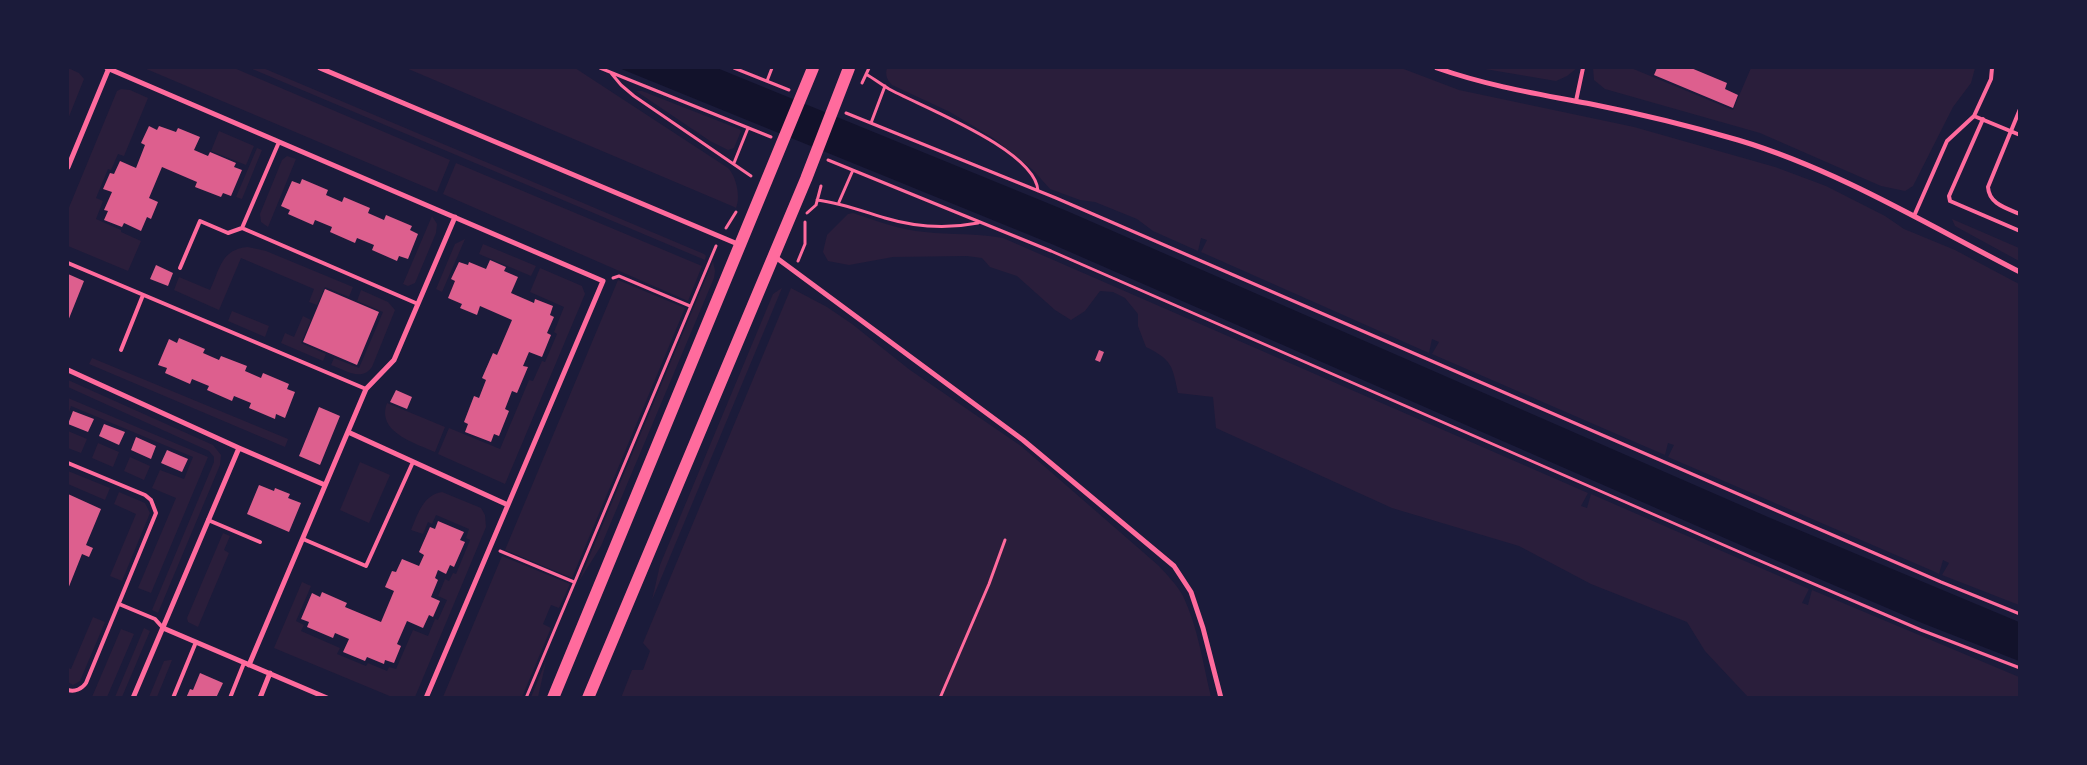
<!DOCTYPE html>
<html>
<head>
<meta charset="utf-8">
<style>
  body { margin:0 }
  #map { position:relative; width:2087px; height:765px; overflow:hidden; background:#1b1b3a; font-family:"Exo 2",sans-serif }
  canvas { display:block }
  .frame { position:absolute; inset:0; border:69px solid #1b1b3a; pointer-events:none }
</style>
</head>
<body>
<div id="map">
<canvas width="2087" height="765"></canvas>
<div class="frame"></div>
</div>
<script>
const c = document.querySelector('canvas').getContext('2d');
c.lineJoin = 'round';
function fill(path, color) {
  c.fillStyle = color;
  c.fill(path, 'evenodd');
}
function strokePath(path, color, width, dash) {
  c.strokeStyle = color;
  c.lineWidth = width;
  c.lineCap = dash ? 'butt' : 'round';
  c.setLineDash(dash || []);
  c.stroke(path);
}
const green = new Path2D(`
  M68,68l11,5 5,6 -16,40z
  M144,68h90l216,92 -13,32z
  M250,68h13l441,186 2,2 -1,4z
  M406,68h169l153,100c8,8 13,29 8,40l-4,-2z
  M887,68h514l58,22 175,37 141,40 51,19 59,30 19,13 51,21 64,34v321l-77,-30 7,-12 -6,-3 -4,14 -6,-3 -265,-114 6,-12 -6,-2 -3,12 -233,-101 7,-12 -7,-3 -3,14 -228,-101 6,-12 -6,-2 -3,13 -45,-20 -16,-12 -42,-17 -15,-2 -30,-11 -17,-19 -40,-32 -43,-26 -58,-27c-5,-5 -7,-10 -5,-17z
  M1479,68h98l-10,8 -11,5z
  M1593,68h38l102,42 18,-42h224l-4,15 -18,24 -40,79 -8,5 -24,-5 -121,-53 -155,-44 -11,-9z
  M121,89l9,1 18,8 -24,58 -6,-2 -7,16 -3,-1 -12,29 7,3 -7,18 25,11v2l20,9 -13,30 -60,-25v-36l49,-119z
  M642,91l97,38 2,2 -7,17 -6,2 -18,-9 -74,-50z
  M219,131l35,15 -8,19 -35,-14z
  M257,148l5,2 -20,49 -6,-2z
  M287,156l9,3 -28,68 -7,-5 -1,-8 22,-54z
  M456,163l246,103 -14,35 -245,-107z
  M853,213c24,8 47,17 72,19 26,3 53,1 78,6l585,255 -7,13 6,2 4,-14 218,95 -7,14 6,2 4,-15 207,87v20h-271l-43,-46 -18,-29 -96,-38 -72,-38 -127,-38 -176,-80 -3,-31 -35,-4c-6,-28 -6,-33 -32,-46l-8,-21v-12l-13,-16 -12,-6 -13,-1 -15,20 -14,9 -16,-10 -38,-34 -27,-9 -8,-9 -15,-2 -74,1 -44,8 -21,-4 -5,-9 4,-17 21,-21z
  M432,216l5,8 -1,9 -21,50 -7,3 -5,-2z
  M1952,219l67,29v13l-64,-35z
  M465,239l-23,53 -6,-3 19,-45z
  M483,244l53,22 -5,10 -52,-22z
  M248,247l18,4 87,36 -4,10 -24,-10 -8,18 -8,-3 5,-13 -73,-31 -22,52 -45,-20 5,-13 31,13c10,-21 11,-41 38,-43z
  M713,261l2,10 -1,7 -113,268 -22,35z
  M540,268l42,18 3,8 -80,190 -67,-30 11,-26 51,21 29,-69 4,1 9,-20 3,1 12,-28 -3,-2 10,-25 -34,-15z
  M618,280l67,28 -113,270 -67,-28z
  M782,288l-130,312 8,-35 113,-271z
  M791,288l36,19 25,17 58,46 111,76 138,120c9,10 18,19 24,30 15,31 20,68 28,101l-590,1 11,-28h11l7,-19 -7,-8z
  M361,290l27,12 7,8 -23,57c-11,15 -27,3 -41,-2l3,-7 25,10 24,-56 -26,-11z
  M232,311l37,15 -4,11 -37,-16z
  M303,316l8,4 -10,23 25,11 -3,7 -42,-18 4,-10 9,4z
  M92,358l196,81 -3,8 -196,-83z
  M68,380l145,65 8,10 -1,10 -62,148 -6,-3 62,-148v-5l-5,-6 -141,-64z
  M68,398l140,59 -57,136 -13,-5 38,-90 -24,-10 8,-18 24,9 9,-22 -122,-51 -3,9z
  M387,403l58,24 -10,25c-20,-9 -59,-20 -48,-49z
  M68,431l19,8 -6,14 -13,-5z
  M98,443l21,9 -6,15 -21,-9z
  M130,457l20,9 -6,14 -20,-9z
  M360,462l30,13 -21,48 -29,-13z
  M68,471l42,17 -5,12 -37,-16z
  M119,492l26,11 5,10 -28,68 -12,-5 26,-62 -22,-10z
  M442,492l39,16 4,7 1,12 -71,170h-23l-118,-49 28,-66 9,4 -15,35 8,4 -3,6 39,17 -3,6 29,12 2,-3 19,8 2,-4 7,2 17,-39 15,6 7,-17 3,1 9,-20 -9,-4 7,-17 4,2 4,-8 3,1 14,-34 -4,-2 3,-9 -33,-14 -4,9 -4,-2 -5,12 -12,-4c7,-16 12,-35 31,-38z
  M223,533l7,3 -6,14 5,3 -31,74 -10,-5 -1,-4z
  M502,556l68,28 -11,24 -8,-3 -8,19 8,4 -29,69h-79z
  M93,617l12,5 -25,59 -7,4 -5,-3v-14l3,1z
  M144,628l6,3 -28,66h-7z
  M121,629l13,5 -27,63h-15z
  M170,660h2l-15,37h-8l15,-36z
  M546,661l-8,36h-7z`);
const water = new Path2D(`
  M619,68h98l350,143 701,306 251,105v39l-97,-38 -170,-73 -698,-305z`);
const building = new Path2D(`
  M1657,68h34l36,15 -2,6 13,6 -5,13 -79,-33z
  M149,126l8,4 2,-4 17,6 2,-4 22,9 -6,13 14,6 2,-4 26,11 -2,4 8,3 -11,26 -8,-3 -2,4 -26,-10 2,-5 -35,-15 -13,31 9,4 -7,17 -4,-2 -6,14 -17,-8 -2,4 -18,-7 4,-9 -4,-1 8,-18 -9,-3 7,-16 4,1 6,-13 16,7 9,-23 -4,-2z
  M302,179l26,11 -2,5 16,7 2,-5 26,11 -2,5 16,7 2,-5 26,11 -2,4 8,4 -10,25 -9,-3 -2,5 -25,-11 2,-5 -17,-7 -2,5 -25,-11 2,-5 -17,-7 -2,5 -25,-11 2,-4 -9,-4 11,-25 8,3z
  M490,260l16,7 -2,4 14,6 -7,16 23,10 1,-4 18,7 -3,9 4,2 -7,16 4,2 -9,22 -13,-5 -6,14 5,1 -11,26 -5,-2 -7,18 4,2 -10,25 -5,-2 -3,8 -26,-10 3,-8 -4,-2 10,-26 5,2 7,-18 -4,-2 11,-25 4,2 15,-35 -32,-14 -3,9 -17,-7 2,-4 -14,-6 7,-17 -4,-2 8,-17 9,3 1,-3 17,7z
  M156,265l17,8 -5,13 -18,-7z
  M68,274l16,7 -16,40z
  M325,289l54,23 -22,53 -54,-23z
  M179,338l26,11 -2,4 16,7 2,-4 26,10 -2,5 16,7 2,-5 26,11 -2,5 8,3 -10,26 -9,-4 -1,5 -26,-11 2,-5 -17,-7 -2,5 -25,-11 2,-4 -17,-7 -2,5 -25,-11 2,-5 -9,-3 11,-26 8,4z
  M1099,350l5,2 -4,10 -5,-2z
  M396,390l16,7 -5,12 -17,-7z
  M319,407l21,9 -20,49 -21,-9z
  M73,411l21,8 -6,13 -20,-8z
  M104,424l21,8 -6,13 -20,-9z
  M136,437l20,9 -5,13 -20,-9z
  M167,450l21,9 -6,13 -21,-9z
  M259,485l15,6 1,-3 15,6 -2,4 13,5 -12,29 -42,-18z
  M68,494l33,15 -15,36 7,3 -4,9 -7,-3 -14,35z
  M438,521l26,11 -4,8 5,2 -11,25 -4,-2 -4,9 -8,-4 -3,8 3,2 -7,17 9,4 -7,16 -4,-2 -6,13 -16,-7 -10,23 4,2 -7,17 -9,-3 -1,4 -17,-7 -2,4 -22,-9 6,-13 -14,-6 -2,5 -26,-11 2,-5 -8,-3 11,-26 8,4 2,-5 25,11 -2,4 36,15 13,-31 -9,-4 7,-16 4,1 6,-13 17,7 5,-11 -5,-3 11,-25 5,2z
  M200,673l23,10 -7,15h-30l4,-9 3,1z`);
const path = new Path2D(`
  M600,68l171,69
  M734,68l55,22
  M611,73l10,12 13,11 117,80
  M866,74c8,5 15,10 23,15 33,18 147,61 149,102
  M767,81l5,-13
  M862,83l7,-15
  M846,113l210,85 885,384 79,32
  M871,123l14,-37
  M828,160l223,91 700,306 170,73 99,38
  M734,163l14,-35
  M817,200c24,3 45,11 68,18 30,9 62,11 93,5
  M839,202l14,-32
  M807,213l9,-8 5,-19
  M726,228l10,-16
  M798,261l7,-17v-22
  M613,278l6,-2 71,30
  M500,551l74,31
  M526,698l190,-452
  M940,698l49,-114 16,-44`);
const service = new Path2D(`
  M1576,101l7,-33
  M2020,109l-32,78c1,17 18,21 32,27
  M1974,116l46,19
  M1983,119l-34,77 1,5 70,30
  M279,142l-37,86 176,76
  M1914,216l33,-75 27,-25 17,-37 1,-11
  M68,263l298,126
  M180,268l20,-47 28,12 14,-5
  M121,350l22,-55
  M68,463l77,32 6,5 5,13 -70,170c-4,6 -11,9 -18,7
  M208,520l52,22
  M303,539l63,27 47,-104
  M119,604l36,15 8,9
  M173,698l23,-56
  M230,698l14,-35`);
const minor = new Path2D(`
  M107,68l496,213 -177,417
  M320,68l420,177
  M1437,68c51,18 101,26 154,36 50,10 99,22 147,36 100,30 190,85 282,132
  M68,167l41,-99
  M774,256l249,184 151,126 17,26 12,36 18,70
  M68,370l171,78 86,37
  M348,432l160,73
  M163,628l164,70
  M249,665l117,-276 28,-29 61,-143
  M133,698l106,-250
  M260,698l10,-25`);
const primary = new Path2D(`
  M553,698l260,-630
  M588,698l218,-519 43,-111`);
fill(green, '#2a1e3b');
fill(water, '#12122b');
fill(building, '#dd5f8e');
strokePath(path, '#ff6b9d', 3);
strokePath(service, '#ff6b9d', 4);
strokePath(minor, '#ff6b9d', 5);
strokePath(primary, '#ff6b9d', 12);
</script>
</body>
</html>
